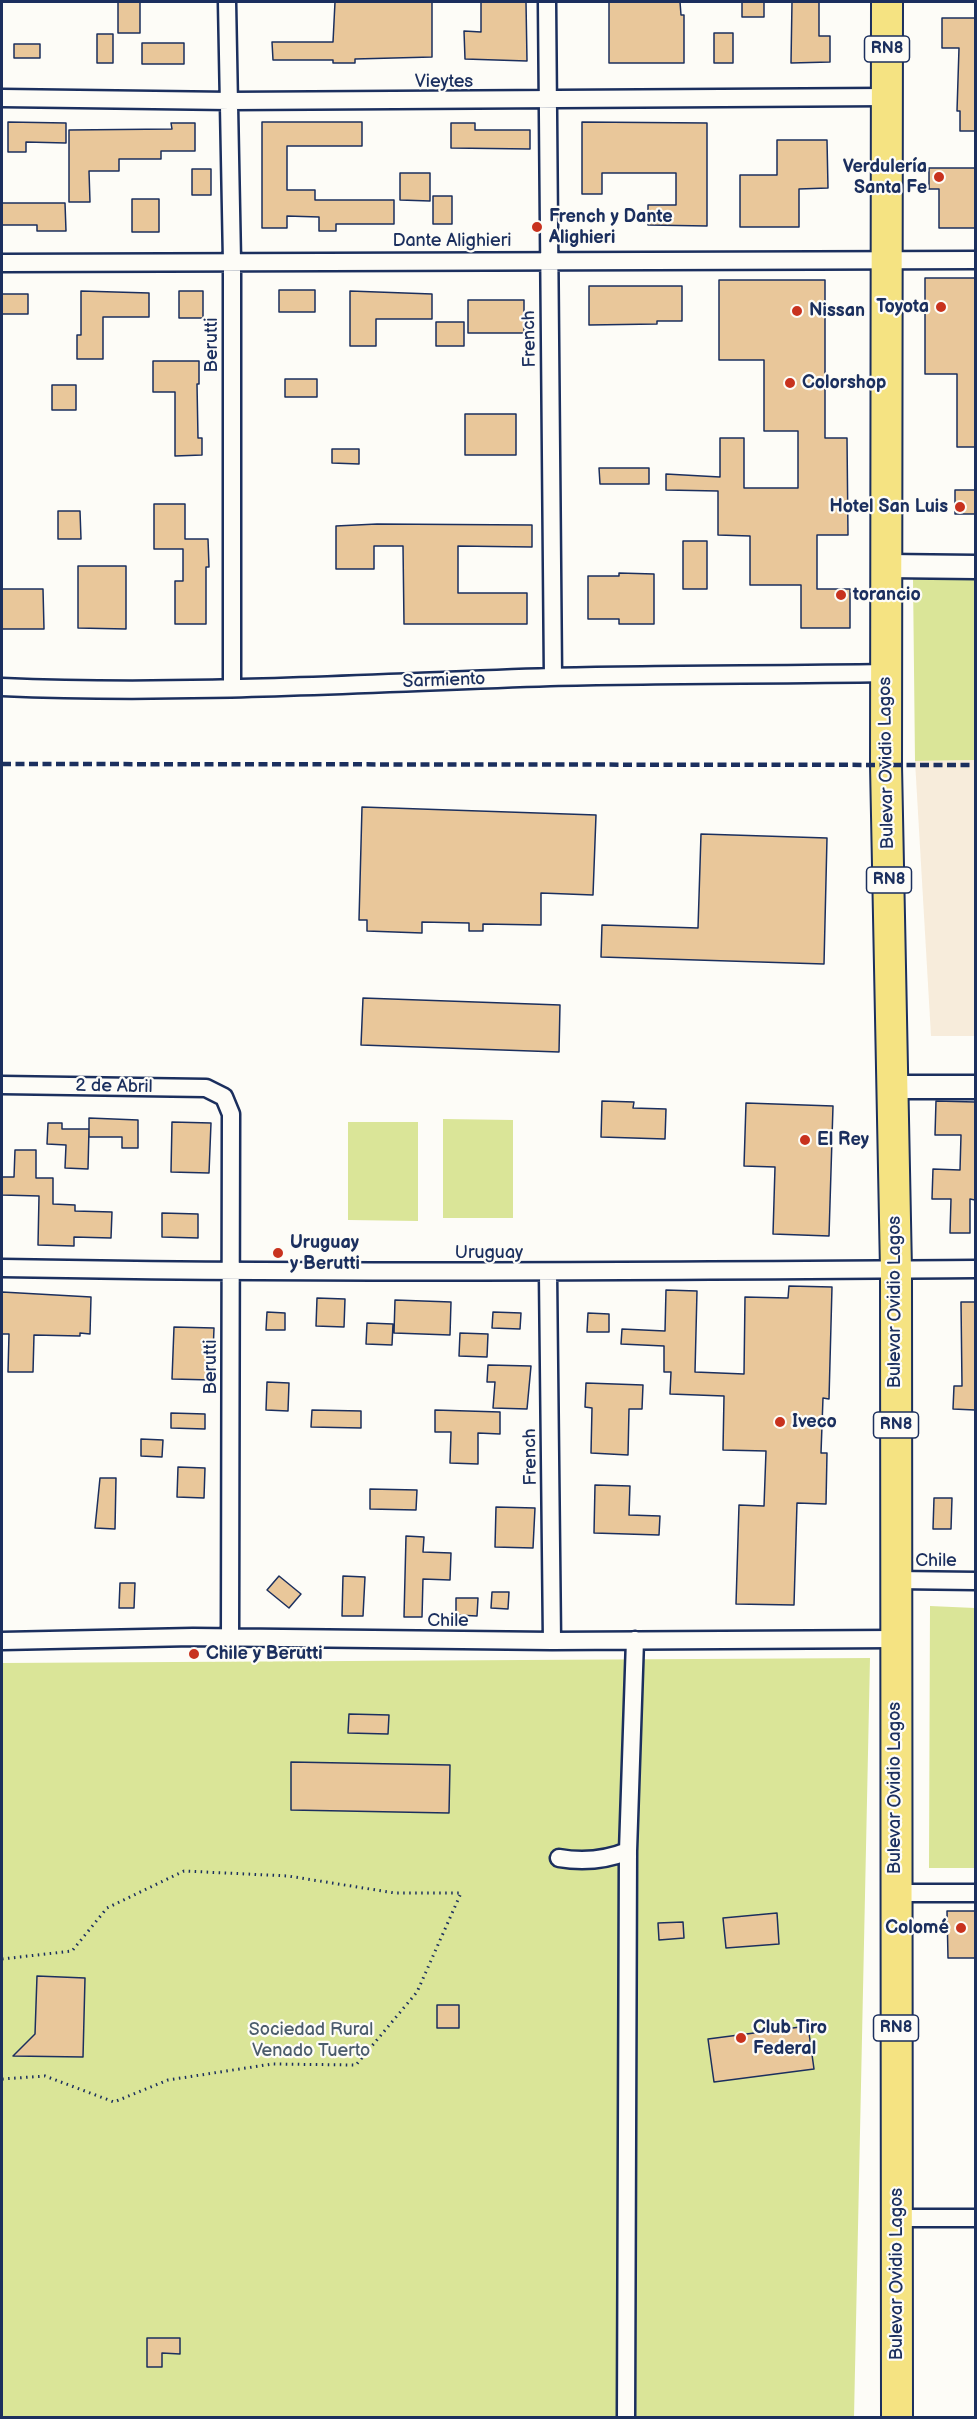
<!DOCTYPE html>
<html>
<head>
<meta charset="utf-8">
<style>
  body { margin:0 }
  #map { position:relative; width:977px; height:2419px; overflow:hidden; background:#fdfcf7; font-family:"Balsamiq Sans",sans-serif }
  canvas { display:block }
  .frame { position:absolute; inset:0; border:3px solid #1b2f5e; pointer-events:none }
</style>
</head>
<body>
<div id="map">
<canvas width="977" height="2419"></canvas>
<div class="frame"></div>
</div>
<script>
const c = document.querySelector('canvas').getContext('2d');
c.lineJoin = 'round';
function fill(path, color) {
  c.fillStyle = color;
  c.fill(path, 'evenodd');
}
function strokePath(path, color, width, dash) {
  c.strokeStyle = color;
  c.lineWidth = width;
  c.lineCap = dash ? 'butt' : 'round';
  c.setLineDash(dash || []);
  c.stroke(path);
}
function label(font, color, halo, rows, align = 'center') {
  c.font = font + ' "Balsamiq Sans",sans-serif';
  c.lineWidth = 4.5;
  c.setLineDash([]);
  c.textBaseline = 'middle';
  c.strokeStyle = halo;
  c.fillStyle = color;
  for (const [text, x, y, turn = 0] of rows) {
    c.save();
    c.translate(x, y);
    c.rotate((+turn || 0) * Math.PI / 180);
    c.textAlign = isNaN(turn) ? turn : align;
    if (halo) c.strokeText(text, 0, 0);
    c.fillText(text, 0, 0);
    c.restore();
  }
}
const built = new Path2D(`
  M975,760v276h-44l-16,-275z`);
const green = new Path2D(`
  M913,577h62v183l-60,1z
  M443,1119l70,1v98h-70z
  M348,1122h70v99l-70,-1z
  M930,1606l45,2v260h-46z
  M870,1658l-16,759h-852v-754z`);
const building = new Path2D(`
  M118,2h22v31h-22z
  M335,2h97v55l-77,2v4h-22v-3h-60l-1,-18h61z
  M481,2h45l1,59 -62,-2 -1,-28 17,1z
  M609,2h71l1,13h3v48h-75z
  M742,2h22v15h-22z
  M792,2h27v34h11v26l-39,1z
  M942,18h33v113h-15v-20h-3l2,-63h-17z
  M714,33h19v30h-19z
  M97,34h16v29h-16z
  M142,43h42v21h-42z
  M14,44h26v14h-26z
  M8,122l58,1v20l-40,-1v10h-18z
  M262,122h100v24h-75v44h28v10h79v24h-58v7h-17v-14l-32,-1v12h-25z
  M582,122l125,1v103l-59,-1v-20h28v-32h-74v21h-20z
  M171,123h24v28h-34v8h-42v12h-30l1,31h-21v-72l103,-1z
  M451,123h24v7h55v19l-79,-1z
  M777,140h50l1,48 -29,1v38h-59v-52h37z
  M929,168h46v60h-36v-39h-10z
  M192,169h19v26h-19z
  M400,173h30v28l-30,-1z
  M433,196h19v28h-19z
  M132,199h27v33h-27z
  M2,203h63l1,28h-29v-6h-35z
  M925,278h50v169h-18v-73h-32z
  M719,280h106v158h22l1,97h-31v54h33v39h-49v-43h-51v-49l-32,-1v-44l-52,-1v-16l54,3v-39h24v50h54v-57h-34v-71h-45z
  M589,286h93v35h-25v3l-68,1z
  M279,290h36v22h-36z
  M81,291l68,2v24h-46v42h-26v-24h4z
  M179,291h24v27h-24z
  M350,291l82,3v25h-56v27h-26z
  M2,294h26v20h-26z
  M468,300h56v33h-56z
  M436,322h28v24h-28z
  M153,361h46v23h-2l1,54h4v17l-27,1v-64h-22z
  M285,379h32v18h-32z
  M52,385h24v25h-24z
  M465,414h51v41h-51z
  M332,449h27v15l-27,-1z
  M599,468h50v16h-49z
  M955,490h20v24h-20z
  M154,504h31v35h23l1,28h-3v57h-31v-43h8v-32h-29z
  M58,511h22l1,28h-23z
  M377,524l155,1v22l-74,-1v47h69v31h-123l-1,-78h-29v23h-38v-43z
  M683,541h24v48h-24z
  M78,566h48v63l-48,-1z
  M619,573l35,1v50h-35v-5h-31v-43h31z
  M2,589h41l1,40h-42z
  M362,807l234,8 -3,80 -52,-2v32l-58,-1v7h-14v-8l-47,-1v11l-55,-2v-11h-8z
  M701,834l126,4 -3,126 -223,-7 1,-32 96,3z
  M363,998l197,7 -1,47 -198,-7z
  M602,1101l32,1 -1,6 33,1 -1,30 -64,-2z
  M936,1101l39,1v98l-5,-1v34h-20l1,-34h-19l1,-30 27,1 1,-35h-26z
  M746,1103l87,3 -4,130 -56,-2 2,-67 -31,-1z
  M89,1118l49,2v28h-16v-11h-33z
  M172,1122l39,1 -2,50 -38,-1z
  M48,1123h14v6h27l-1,40 -23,-1 1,-23 -19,-1z
  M15,1150h21v28h17v26l22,1v6l37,1 -1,26 -37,-1v9l-36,-1 1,-49 -37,-1v-18h12z
  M162,1213l36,1v24l-36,-1z
  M789,1286l43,1 -3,112 -6,-1 -2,55h6l-1,51 -29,-1 -3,102 -58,-1 3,-99 25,1 2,-55 -43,-1 1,-54 -54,-2 1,-22h-7v-26l-43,-2 1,-15 43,2 1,-41 31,1 -2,81 49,2 1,-77 43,1z
  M2,1292l89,5 -1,37 -10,-1v3l-46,-1 -1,37h-25l1,-38h-7z
  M317,1298l28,1 -1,28 -28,-1z
  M395,1300l56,2 -1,33 -56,-2z
  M961,1302h14v108l-22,-1 1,-23h8z
  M267,1312l18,1v17h-19z
  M493,1312l28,1 -1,16 -28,-1z
  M588,1313l21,1v18h-22z
  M367,1323l26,1 -1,21 -26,-1z
  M174,1327l40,1 -2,52 -40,-1z
  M460,1333l28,1 -1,23 -28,-1z
  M488,1365l43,1 -4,43 -34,-1 2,-26h-8z
  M267,1382l22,1 -1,28 -22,-1z
  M586,1383l57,2 -1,24h-13l-1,46 -37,-2 1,-45 -7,-1z
  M312,1410l49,1v17l-50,-1z
  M435,1410l65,2v22l-22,-1v31l-28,-1 1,-31h-16z
  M171,1413l34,1v15l-34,-1z
  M141,1439l22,1 -1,17 -21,-1z
  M178,1467l27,1 -1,30 -27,-1z
  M100,1478h16l-1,51 -20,-1z
  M595,1485l35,1 -1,29 31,1 -1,19 -65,-2z
  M370,1489l47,1 -1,20 -46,-1z
  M934,1498h18l-1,31h-18z
  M496,1507l39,1 -2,40 -38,-1z
  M406,1536l18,1 -1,15 28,1 -1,27 -27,-1 -1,38h-18z
  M279,1576l22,18 -12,14 -22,-18z
  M343,1576l22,1 -2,39h-21z
  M120,1583h15l-1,25h-15z
  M492,1592h17l-1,17 -17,-1z
  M456,1598h22l-1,18 -21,-1z
  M349,1714l40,1 -1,19 -40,-1z
  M291,1762l159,3 -1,48 -158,-3z
  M947,1911h28v47h-27z
  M777,1913l2,31 -53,4 -3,-30z
  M683,1922l1,16 -25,2 -1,-17z
  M37,1976l48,2 -2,79 -70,-1 22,-22z
  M437,2005h22v23h-22z
  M808,2026l6,43 -100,13 -6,-43z
  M147,2338h33v16l-18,-1v14h-15z`);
const path = new Path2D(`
  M2,1959l70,-8 35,-43 77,-37 104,5 107,17h66l-44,99 -61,73 -84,-1 -104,16 -54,22 -69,-26 -43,3`);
const street = new Path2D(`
  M227,2l5,259v427
  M547,2l6,675
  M2,98l228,3 656,-4
  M2,263l974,-3
  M2,687c182,8 365,-4 548,-10 112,-3 224,-2 336,-4
  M2,1085l204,3 18,9 7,17 -1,525
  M2,1268c324,6 649,3 974,1
  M548,1273l4,368
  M896,1580l80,1
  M2,1641l191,-4 359,4 343,-2
  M559,1858c23,4 47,2 69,-7l7,-211
  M896,1893h80
  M897,2218h79
  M626,2418l2,-567`);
const secondary = new Path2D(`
  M887,566l89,1
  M894,1087h82`);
const highway = new Path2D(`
  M887,2l-1,763 10,505 1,1148`);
const rail = new Path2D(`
  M2,764l974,1`);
const markers = [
  [939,177,6,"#c8321e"],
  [537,227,6,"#c8321e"],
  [941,307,6,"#c8321e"],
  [797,311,6,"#c8321e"],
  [790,383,6,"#c8321e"],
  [960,507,6,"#c8321e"],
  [841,595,6,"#c8321e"],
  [805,1140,6,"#c8321e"],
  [278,1253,6,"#c8321e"],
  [780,1422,6,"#c8321e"],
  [194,1654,6,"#c8321e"],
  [961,1928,6,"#c8321e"],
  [741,2038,6,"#c8321e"]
];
const shields = [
  [887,49,45],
  [889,880,45],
  [896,1425,45],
  [896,2028,45]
];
const shieldNames = [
  ["RN8",887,49],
  ["RN8",889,880],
  ["RN8",896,1425],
  ["RN8",896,2028]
];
const streetNames = [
  ["Vieytes",444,82],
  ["Dante Alighieri",452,241],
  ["French",530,339,-91],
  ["Berutti",212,345,-90],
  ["Sarmiento",444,681,-2],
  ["Bulevar Ovidio Lagos",887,763,-91],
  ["2 de Abril",114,1087,1],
  ["Uruguay",489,1253],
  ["Bulevar Ovidio Lagos",895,1302,-90],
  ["Berutti",211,1367,-90],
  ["French",531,1457,-91],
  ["Chile",936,1561],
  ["Chile",448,1621],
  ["Bulevar Ovidio Lagos",895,1788,-90],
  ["Bulevar Ovidio Lagos",897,2274,-90]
];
const poiNames = [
  ["Verdulería",927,167,"right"],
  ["Santa Fe",927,188,"right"],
  ["French y Dante",549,217],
  ["Alighieri",549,238],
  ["Toyota",929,307,"right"],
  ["Nissan",809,311],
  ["Colorshop",802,383],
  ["Hotel San Luis",948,507,"right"],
  ["torancio",853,595],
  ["El Rey",817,1140],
  ["Uruguay",290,1243],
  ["y Berutti",290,1264],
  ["Iveco",792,1422],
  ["Chile y Berutti",206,1654],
  ["Colomé",949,1928,"right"],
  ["Club Tiro",753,2028],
  ["Federal",753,2049]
];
const parkNames = [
  ["Sociedad Rural",311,2030],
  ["Venado Tuerto",311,2051]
];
fill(built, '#f7ecdb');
fill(green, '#dae598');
fill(building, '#e9c79a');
strokePath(building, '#1b2f5e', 1.5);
strokePath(street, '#1b2f5e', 21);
strokePath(secondary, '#1b2f5e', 27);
strokePath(highway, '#1b2f5e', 34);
strokePath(path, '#1b2f5e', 3, [1.5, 4.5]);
strokePath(street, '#fdfcf7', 16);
strokePath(secondary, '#fdfcf7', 22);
strokePath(highway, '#f5e382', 30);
strokePath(rail, '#1b2f5e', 4.5, [9, 4.5]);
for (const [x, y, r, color] of markers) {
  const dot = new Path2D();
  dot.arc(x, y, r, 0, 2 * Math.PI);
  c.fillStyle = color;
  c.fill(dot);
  strokePath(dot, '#fdfcf7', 2);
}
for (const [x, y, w] of shields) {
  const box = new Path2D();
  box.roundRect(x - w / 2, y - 13, w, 26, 4.5);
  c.fillStyle = '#fdfcf7';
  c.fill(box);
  strokePath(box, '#1b2f5e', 1.5);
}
label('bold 16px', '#1b2f5e', null, shieldNames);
label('18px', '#1b2f5e', '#fdfcf7', streetNames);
label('bold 18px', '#1b2f5e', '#fdfcf7', poiNames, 'left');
label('18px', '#4b5c6c', '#fdfcf7', parkNames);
</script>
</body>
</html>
